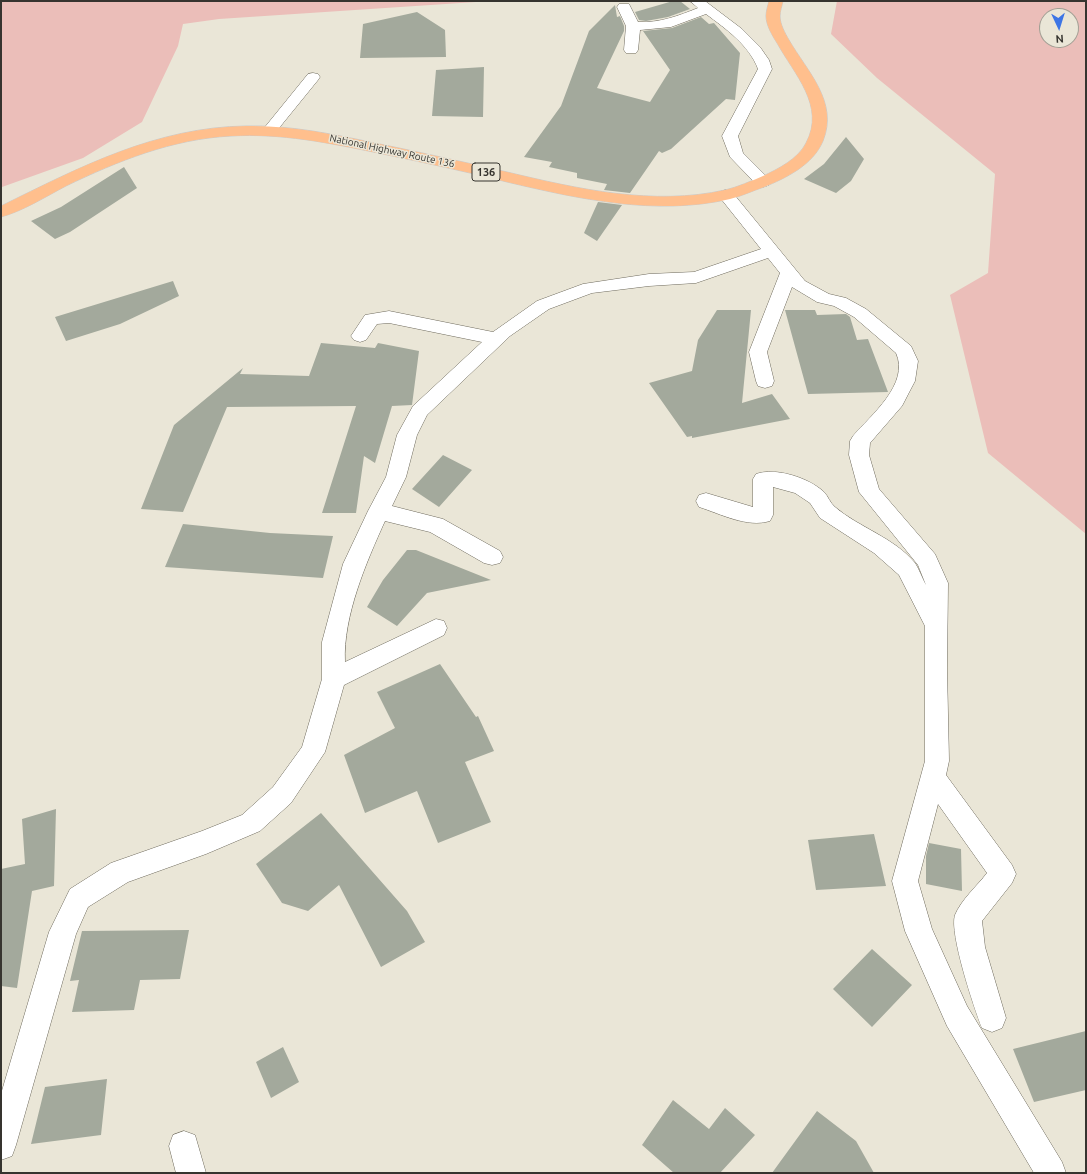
<!DOCTYPE html>
<html>
<head>
<meta charset="utf-8">
<style>
  body { margin:0 }
  #map { position:relative; width:1087px; height:1174px; overflow:hidden; background:#eae6d7; font-family:Ubuntu,sans-serif }
  canvas { display:block }
  .frame { position:absolute; inset:0; border:2px solid #36342f; pointer-events:none }
  .north { position:absolute; left:1039px; top:8px; width:40px; height:40px; box-sizing:border-box; background:#eae6d7; border:1px solid #a29f94; border-radius:50%; rotate:176deg; font-size:11px; font-weight:700; line-height:16px; text-align:center; color:#36342f }
  .north::after { content:''; display:block; margin:auto; width:14px; height:18px; background:#3d75e5; clip-path:polygon(50% 0,100% 100%,50% 72%,0 100%) }
</style>
</head>
<body>
<div id="map">
<canvas width="1087" height="1174"></canvas>
<div class="frame"></div>
<div class="north">N</div>
</div>
<script>
const c = document.querySelector('canvas').getContext('2d');
c.lineJoin = 'round';
function fill(path, color) {
  c.fillStyle = color;
  c.fill(path, 'evenodd');
}
function strokePath(path, color, width, dash) {
  c.strokeStyle = color;
  c.lineWidth = width;
  c.lineCap = dash ? 'butt' : 'round';
  c.setLineDash(dash || []);
  c.stroke(path);
}
function label(font, color, halo, rows, align = 'center') {
  c.font = font + ' Ubuntu,sans-serif';
  c.lineWidth = 3;
  c.setLineDash([]);
  c.textBaseline = 'middle';
  c.strokeStyle = halo;
  c.fillStyle = color;
  for (const [text, x, y, turn = 0] of rows) {
    c.save();
    c.translate(x, y);
    c.rotate((+turn || 0) * Math.PI / 180);
    c.textAlign = isNaN(turn) ? turn : align;
    if (halo) c.strokeText(text, 0, 0);
    c.fillText(text, 0, 0);
    c.restore();
  }
}
const green = new Path2D(`
  M1,1h490l-272,18 -36,5 -5,22 -36,76 -59,36 -81,29z
  M837,1h249v533l-98,-81 -38,-158 38,-22 7,-99 -118,-96 -46,-44zM1047,16h24v24h-24z`);
const building = new Path2D(`
  M673,1h7l10,8 -22,8 -22,4 -7,-1 -4,-8z
  M615,5l2,12 3,-1 4,10v5l-27,57 53,14 20,-32 -27,-39 29,-3 29,-11 8,7 5,-1 26,30 -5,47 -9,-1 -55,50 -9,4 -3,-2 -29,42 -26,-3 3,-6 -30,-6v-5l-28,-6 3,-5 -28,-5 37,-51 28,-75z
  M417,12l28,18 1,27 -86,1 3,-34z
  M484,67l-1,50 -51,-1 4,-46z
  M846,137l18,22 -13,22 -15,12 -32,-14 20,-15z
  M124,167l13,21 -67,44 -15,7 -24,-18 30,-14z
  M598,202l24,3 -25,36 -13,-8z
  M173,281l6,15 -59,28 -54,17 -11,-24z
  M717,310h34l-9,93 30,-9 18,25 -98,19v-2l-5,1 -38,-54 43,-12 6,-31z
  M785,310h30l2,5 29,-1 4,3 7,23 11,-1 20,53 -80,2z
  M321,343l54,5 3,-5 41,8 -7,54 -20,1 -17,57 -11,-7 -8,57h-34l34,-107 -129,1 -44,105 -42,-3 33,-84 69,-57 -3,6 69,2z
  M443,455l29,15 -33,37 -27,-18z
  M183,524l87,9 63,3 -10,42 -158,-11z
  M407,550h9l75,30 -64,13 -30,33 -30,-19 16,-27z
  M440,664l36,53 2,-1 16,35 -29,11 26,60 -53,21 -21,-52 -52,22 -21,-58 51,-27 -18,-36z
  M56,809l-2,77 -22,5 -15,97 -16,-2v-117l24,-5 -3,-45z
  M321,813l86,98 18,31 -44,25 -42,-82 -31,26 -26,-8 -26,-39z
  M874,834l12,52 -70,4 -8,-50z
  M929,843l32,6 1,42 -36,-7v-28z
  M189,930l-9,49 -40,1 -6,30 -62,2 7,-32 -9,1 12,-50z
  M872,949l40,36 -40,42 -39,-38z
  M1086,1031v59l-52,12 -21,-53z
  M283,1047l16,35 -28,16 -15,-36z
  M107,1079l-6,56 -70,9 14,-57z
  M673,1100l36,29 16,-21 30,27 -35,38h-46l-32,-28z
  M817,1111l39,30 18,32h-102z`);
const minor = new Path2D(`
  M690,1h15l37,28 18,18 9,13 3,9 -34,67 5,17 26,26 2,3 -2,3 -6,2 -6,-2 -27,-28 -8,-21 36,-67c-9,-24 -32,-40 -52,-55l-35,13 -31,3 -2,20 -2,3h-10l-2,-3 2,-24 -9,-19 2,-3h10l9,18c22,1 40,-6 60,-14z
  M313,73l5,1 2,3 -2,3 -43,53h-10l-3,-3 3,-3 43,-53z
  M726,190l6,2 73,89 24,13 17,4 20,11 45,37 7,15 -3,20 -13,25 -32,37 -1,12 10,34 56,65 13,29 -1,86 2,92 -3,14 66,90 4,9 -4,9 -30,38 3,26 21,71 -4,10 -10,4 -10,-4c-8,-20 -33,-95 -27,-113 6,-15 22,-29 32,-42l-49,-69 -20,77 14,48 35,77 95,156 4,11h-32l-87,-147 -42,-95 -13,-50 33,-120v-135l-26,-51 -25,-22 -54,-35 -10,-15 -15,-10 -22,-6v28l-3,6c-23,7 -49,-7 -71,-14l-3,-6 3,-6 7,-2 47,14v-28l3,-5c20,-7 53,4 68,18 4,4 6,11 11,15 23,20 60,31 80,56 4,6 7,15 11,22l-8,-20 -59,-73 -10,-37 1,-14 3,-5c18,-21 57,-52 43,-83l-42,-36 -20,-11 -17,-4 -25,-15 -25,65 7,29 -2,5 -7,2 -7,-2 -2,-5 -7,-29 31,-79 -12,-15 -72,25 -47,3 -57,7 -43,16 -39,27 -83,79 -10,20 -11,42 -14,29 51,13 57,32 3,6 -3,6 -8,2 -8,-2 -54,-31 -45,-11c-19,42 -42,95 -40,141l91,-43 8,2 3,7 -3,7 -100,50 -19,67 -34,51 -31,28 -54,23 -78,28 -40,25 -12,27 -60,211 -4,11 -11,4v-66l48,-162 21,-43 41,-26 91,-32 40,-16 31,-28 29,-40 20,-68v-37l21,-78 25,-53 18,-34 11,-42 16,-29 69,-64 -93,-19 -12,1 -11,16 -6,2 -6,-2 -3,-4 14,-21 24,-4 104,21 44,-31 46,-17 66,-10 45,-2 67,-23 -43,-54 2,-3z
  M184,1131l11,4 11,38h-30l-7,-27 4,-11z`);
const highway = new Path2D(`
  M769,1h14c-1,5 -3,10 -3,15 0,8 5,17 9,24 18,31 50,62 34,101 -10,24 -37,37 -59,46 -12,4 -22,9 -34,12 -74,17 -151,0 -223,-17 -43,-11 -86,-20 -129,-29 -49,-10 -97,-20 -147,-17 -59,3 -113,25 -165,50 -21,11 -43,25 -65,31v-11c79,-39 156,-79 245,-80 44,-1 86,8 129,17 44,9 89,19 132,29 71,17 147,34 218,18 13,-3 26,-9 38,-14 15,-7 35,-17 43,-33 20,-37 -12,-69 -29,-100 -5,-8 -11,-18 -11,-27 0,-5 2,-11 3,-15z`);
const farStreetnames = [
  ["National Highway Route 136",392,151,12]
];
const shields = [
  [486,172,28]
];
const shieldNames = [
  ["136",486,172]
];
fill(green, '#ebbeb9');
fill(building, '#a3a99c');
strokePath(minor, '#6e6a5d', 1);
strokePath(highway, '#cbcac9', 1);
fill(minor, '#fff');
fill(highway, '#ffbf8d');
label('10px', '#36342f', '#eae6d7', farStreetnames);
for (const [x, y, w] of shields) {
  const box = new Path2D();
  box.roundRect(x - w / 2, y - 9, w, 18, 3);
  c.fillStyle = '#eae6d7';
  c.fill(box);
  strokePath(box, '#36342f', 1);
}
label('bold 11px', '#36342f', null, shieldNames);
</script>
</body>
</html>
